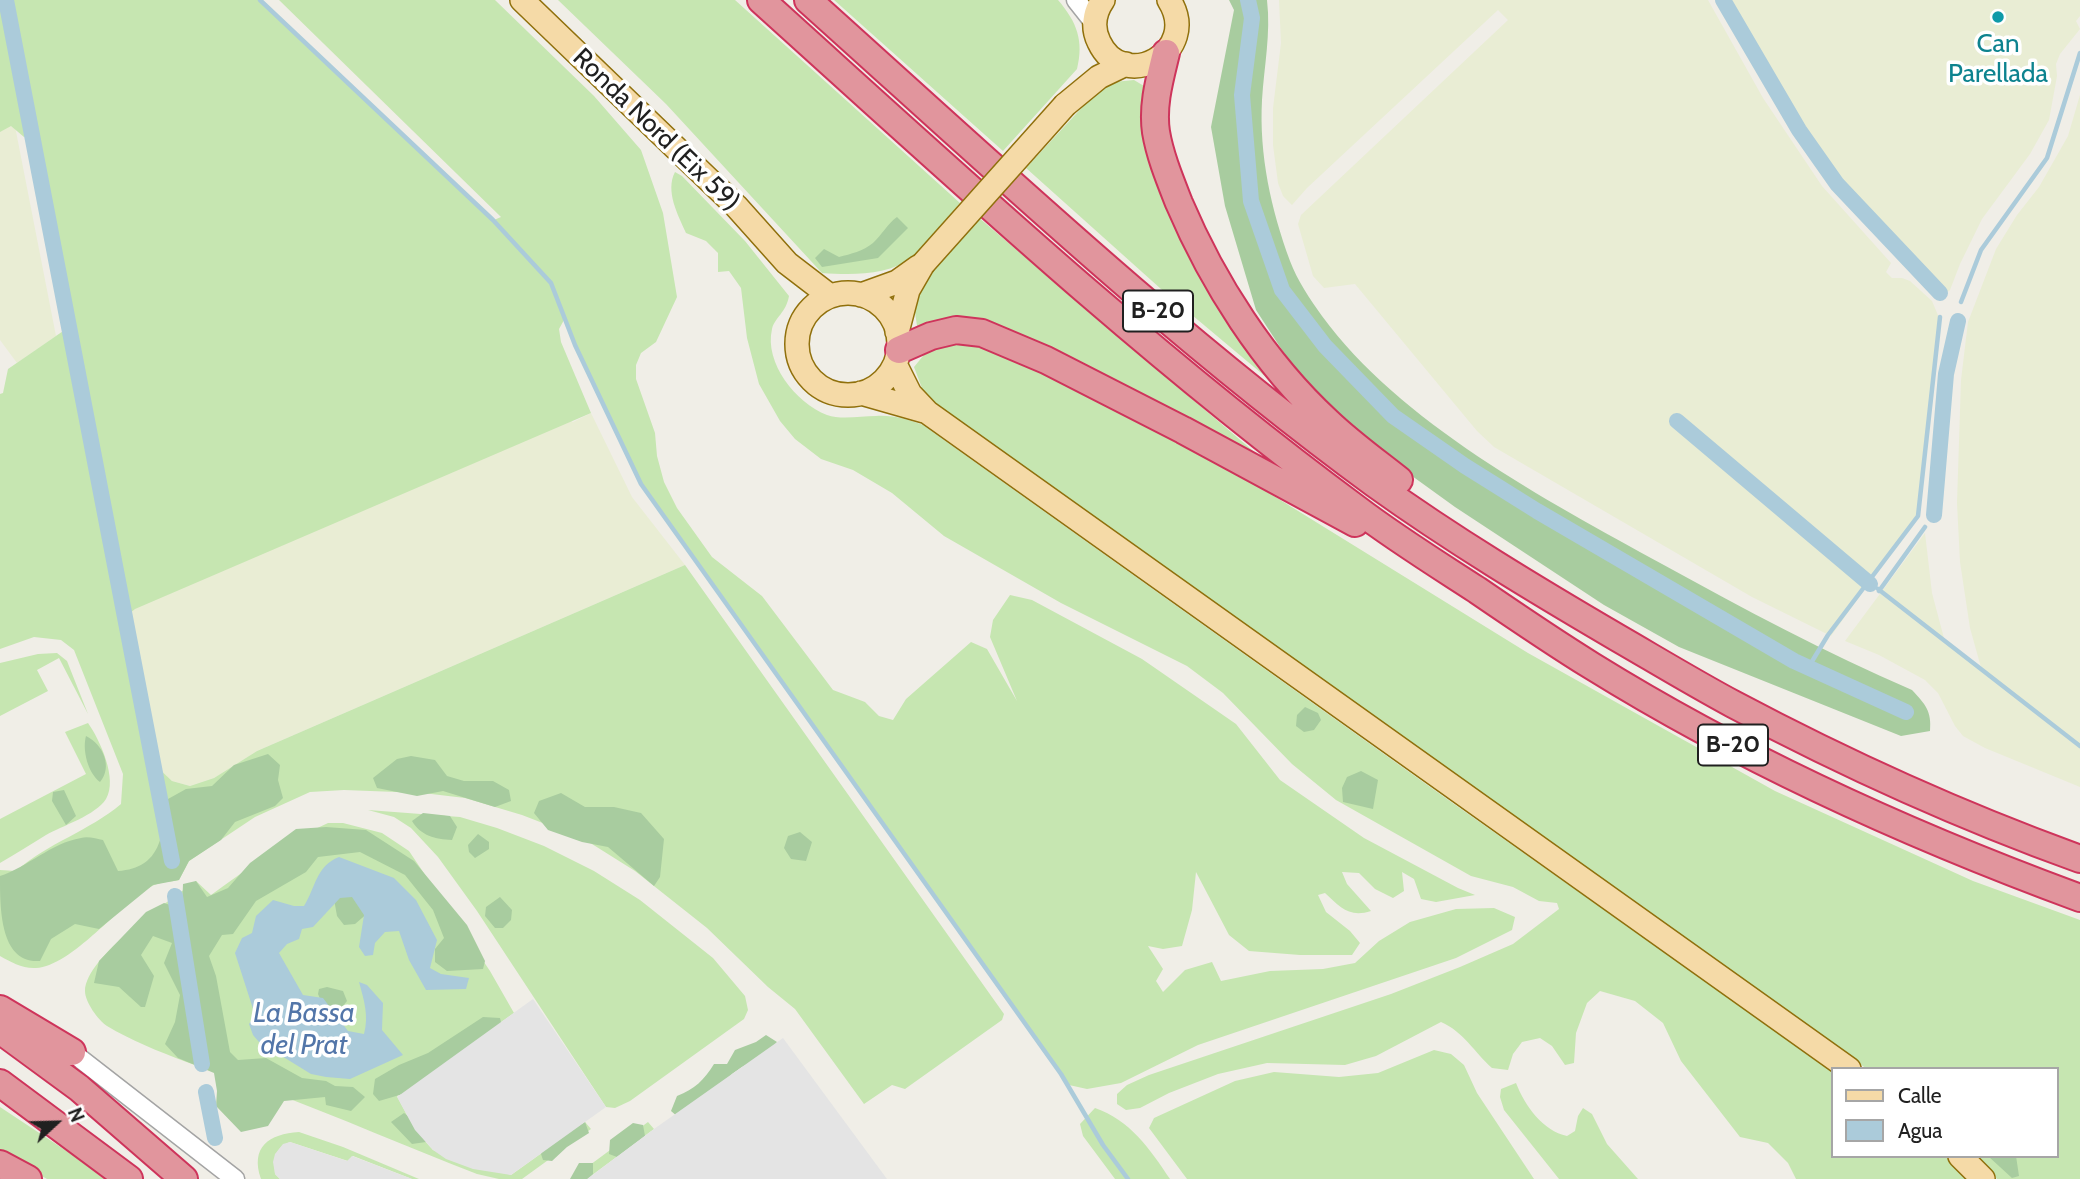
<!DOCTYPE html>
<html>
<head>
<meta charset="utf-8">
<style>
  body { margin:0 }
  #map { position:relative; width:2080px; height:1179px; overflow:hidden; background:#f0eee7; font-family:Cabin,sans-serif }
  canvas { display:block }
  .legend { position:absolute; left:1831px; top:1067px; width:228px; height:91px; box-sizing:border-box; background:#fff; border:2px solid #a6a6a6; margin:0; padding:9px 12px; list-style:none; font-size:21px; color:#202020 }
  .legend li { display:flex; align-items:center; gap:14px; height:35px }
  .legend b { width:35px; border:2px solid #a6a6a6 }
  .north { position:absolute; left:21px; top:1088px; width:70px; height:70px; -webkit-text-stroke:5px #fff; paint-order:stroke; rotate:68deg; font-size:19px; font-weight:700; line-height:28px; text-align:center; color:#202020 }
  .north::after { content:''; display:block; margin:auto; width:24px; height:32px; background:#202020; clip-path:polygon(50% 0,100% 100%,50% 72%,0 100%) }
</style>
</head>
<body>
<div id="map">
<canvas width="2080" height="1179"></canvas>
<ul class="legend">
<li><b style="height:9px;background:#f5daa7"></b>Calle</li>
<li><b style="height:19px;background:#abcbda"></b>Agua</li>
</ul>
<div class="north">N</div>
</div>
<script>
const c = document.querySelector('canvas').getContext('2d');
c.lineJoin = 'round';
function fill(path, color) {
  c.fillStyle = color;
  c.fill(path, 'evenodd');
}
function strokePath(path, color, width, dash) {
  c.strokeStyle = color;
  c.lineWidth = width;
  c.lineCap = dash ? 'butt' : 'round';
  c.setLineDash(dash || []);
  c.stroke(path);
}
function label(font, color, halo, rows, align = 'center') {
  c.font = font + ' Cabin,sans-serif';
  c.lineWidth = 7;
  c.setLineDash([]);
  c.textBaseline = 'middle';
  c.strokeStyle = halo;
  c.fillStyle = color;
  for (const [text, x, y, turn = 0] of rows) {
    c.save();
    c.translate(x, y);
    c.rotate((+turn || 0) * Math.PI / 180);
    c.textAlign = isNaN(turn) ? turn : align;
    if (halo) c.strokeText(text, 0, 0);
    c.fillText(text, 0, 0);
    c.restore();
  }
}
const farmland = new Path2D(`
  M1279,0h429l55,98 59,88 69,77 -5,9 6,6h10l8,3 22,20 8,19 -10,74 -10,119 -89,123 -79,-39 -258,-150 -17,-16 -122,-147 -31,4 -11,-12 -15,-52 3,-9 207,-195 -10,-10 -191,178 -15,17 -9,-9 -5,-13 -5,-38v-37l8,-65z
  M1721,0h359v16l-4,5 4,8 -20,25 -4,10 1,12 -8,44 -19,34 -48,65 -22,45 -10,26 -5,4 -14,-6 -68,-71 -21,-27 -62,-89z
  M51,73l522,349 18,-9 41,84 53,68 -428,186 -43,27 -24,8 -18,-5 -19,-17 -28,-147z
  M2080,95v692l-95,-39 -22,-12 -8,-10 -17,-33 -13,-13 -46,-25 -34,-14 80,-108 7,60 13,49 37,29 -12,-43 -10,-66 -3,-59 4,-123 7,-58 28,-73 21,-34 22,-28 29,-51z
  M12,111l44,225 -39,27 -17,-23v-218z`);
const grass = new Path2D(`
  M0,0h260l234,220 7,-3 -222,-217h216l99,96 47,54 22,63 14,84 -21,45 -15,11 -5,12v14l19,54 2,23 7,26 13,26 35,49 50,39 71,94 32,12 14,14 14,4 13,-21 65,-57 16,7 30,52 -27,-64 3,-17 17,-25 22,5 110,59 94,65 44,56 84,58 94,50 17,7 -39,7 -15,-3 -7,-20 -12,-7 2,19 -11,7 -18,-9 -16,-16 -17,-1 5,12 24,27c-22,7 -31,-4 -46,-18l-7,2 8,17 24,19 10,12 -8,12h-52l-51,-4 -20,-16 -33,-63 -4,38 -10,36 -19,3 -15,-3 15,23 -7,12 7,11 22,-22 27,-8 9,19 49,-10 53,-2 32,-6 24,-22 31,-19 46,-13 38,-1 21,9 -3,13 -56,28 -258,87 -77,38 -34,6 -18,-4 -428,-601 -77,-164 -5,9 2,13 30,71 -456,196 -10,8 29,147 18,17 18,5 24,-8 43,-27 428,-186 319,449 -2,6 -97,69 -13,-4 -28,19 -69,-95 -27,-22 -61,-59 -72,-57 -51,-32 -62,-24 -57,-17 -42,-5 -79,-3 -34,2 -55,25 -66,44 -10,19c-8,2 -20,2 -27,6 -32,18 -80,80 -116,82 -13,1 -25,-6 -36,-12v-86l16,1c32,-28 73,-40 105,-67l2,-30 -49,-124 -13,-10 -27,-3 -34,12v-255l3,-1 5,-24 61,-42 -37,-195 -8,5 -13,-11 -11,6z
  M558,0h177l225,203c-13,15 -32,43 -47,54 -26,19 -61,18 -91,16l-156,-169z
  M834,0h224c19,22 26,41 19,69l-74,82z
  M1134,80l10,6v30l141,277 -124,-104 -135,-121 74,-80 14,-6z
  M675,172l7,4 63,65 44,55c-3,17 -14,21 -17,33 -8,34 24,74 55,86 14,5 34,1 49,1 17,-1 31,3 47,9l531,379 379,267v85h112l24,23h-173l-8,-16 -20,-20 -28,-6 -59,-76 -18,-38 -28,-22 -35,-10 -13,12 -11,30 -2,30 -9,2 -13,-19 -12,-8 -18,4 -9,12 -5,16 -16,-2c-18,-16 -28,-36 -51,-46l-65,34 -31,9 -78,-2 -49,11 -49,19 -29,15 -14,2 -9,-6v-10l10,-9 22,-10 242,-81 69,-27 53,-23 46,-35 -2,-6 -18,-2 -26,-14 -42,-11 -135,-76 -44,-36 -69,-71 -36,-27 -126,-63 -117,-67 -52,-43 -39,-23 -32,-11 -26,-20 -15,-18 -21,-37 -12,-46 -6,-50 -12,-17 -11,1v-19l-12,-12 -20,-8c-8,-18 -21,-42 -11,-61z
  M978,217l287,244 -313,-142 -35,7 -3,-21 13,-32z
  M977,340l211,103 340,210 247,138 198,90 107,39v259h-83l-21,-23h81v-87h-190l-942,-673 -11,-29 18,-22z
  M57,653l10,8 21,53 -29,-56 -22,12 11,21 -48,25v-53l38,-9z
  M88,723c12,17 30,56 18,76 -10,16 -44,27 -60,36 -15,9 -30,19 -46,28v-44l86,-45 -21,-42z
  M368,810l92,7 37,11 47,18 50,25 46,29 73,58 32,38 3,14 -4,9 -114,82 -15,7 -9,-1 -129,-196 -39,-54 -27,-29 -17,-11z
  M328,823h15l39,10 27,18 81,120 24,42 -117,83 18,34 18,20 78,25 74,-53 6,7 -69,50h-23l-22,-5c-70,-27 -138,-57 -208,-83 -51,-19 -115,-37 -162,-65 -9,-6 -22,-24 -22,-35 1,-35 84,-90 111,-110l15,14c37,-27 74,-53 117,-72z
  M1434,1050l17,4 13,11 13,28 57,86h-347l-38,-51 5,-10 81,-37 39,-9 65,5 39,-4z
  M1516,1083c9,23 27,48 51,53l8,-5 3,-15 5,-8 9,6 15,30 31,35h-79l-55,-69 -4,-13 1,-8z
  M0,1107l71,47 33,25h-57l-47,-27z
  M1095,1108c35,12 55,41 75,71h-55l-32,-43 -3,-12z
  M648,1122l6,7 -67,50h-16z
  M299,1132l44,15 76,32h-7l-59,-23 -5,5 -58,-19c-16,6 -15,17 -15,32l5,5h-19c-11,-32 8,-45 38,-47z`);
const forest = new Path2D(`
  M1229,0h38c4,34 -3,66 -5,100 -3,55 9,109 28,161 7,19 20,38 32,55 77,106 225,185 340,248 82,45 164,89 250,126 13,14 20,21 18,41l-29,5 -222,-89 -75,-42 -149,-98 -72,-52 -50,-45 -38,-40 -39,-60 -31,-104 -14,-79 23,-117z
  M897,217l11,11 -30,30 -56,9 -7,-9 9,-9 15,8c12,-3 24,-6 34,-14 9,-8 14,-19 24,-26z
  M1305,707l13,6 3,7 -7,10 -10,2 -8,-6 1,-11z
  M86,736c17,8 27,31 14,46 -12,-9 -18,-32 -14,-46z
  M268,754l12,11 -2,15 5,18 -8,8 -40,16 -14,18 -32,21 -10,19 -26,5 -54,44 -24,-5 -24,15 -11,22c-40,3 -40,-52 -40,-85 28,-9 51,-33 81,-38 7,-2 16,1 22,2l15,31c44,-3 44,-36 50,-72l18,-10 26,-3 22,-21z
  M411,756l24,4 12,16 17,5h29l16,9 2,11 -16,6 -52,-16 -26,5 -40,-8 -4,-10 24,-19z
  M1361,771l17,9 -5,29 -30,-7 -1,-14 5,-11z
  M64,790l12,26 -10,9 -14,-24 1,-9z
  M561,793l24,14h29l27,6 23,26 -4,38 -6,9 -46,-39 -26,-5 -34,-12 -14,-17 5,-12z
  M423,813l27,3 7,11 -5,13c-17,-1 -31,-4 -40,-19z
  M326,827l40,3 48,31 53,64 18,36 -2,8 -36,2 -12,-9v-13l9,-11 -11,-28 -28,-35 -45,-23 -42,5 -12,15 -50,29 -23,33 -11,1 -13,21 7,20 14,76 8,8 28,-2 36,20 24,3 9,5 18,1 12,10 -14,14 -25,-6 -1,-8 -41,4 -16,25 -27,6 -25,-26 1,-15 -3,-18 -36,-15 -13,-14 10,-22 5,-27 -16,-32 8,-20 -19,-7 -12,19 13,21 -9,31h-4l-22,-20 -25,-4 5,-22 47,-49 18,-9 18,6 1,-25 13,-3 11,16 21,-9 22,-25 46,-34z
  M800,832l12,10 -6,19 -15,-2 -7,-11 4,-12z
  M478,834l11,8v7l-14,9 -6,-6 -1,-7z
  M358,891l11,21 -14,12 -11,1 -7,-9 -3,-17z
  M500,897l12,13 -1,10 -8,8h-8l-10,-12 1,-9z
  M327,987l16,4 4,10 -5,6 -18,1 -6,-14 1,-5z
  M483,1017l17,1 4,16 -84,55 -41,12 -6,-7 2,-15 24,-14 29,-12z
  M766,1035l11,7 -9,13 -26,12 -10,7 -9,11 -45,32 -7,-6 6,-15c18,-7 27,-16 37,-32h13l8,-14 21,-8z
  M404,1113l18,14 4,15 -14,2 -21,-22z
  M585,1122l4,11 -22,14 -15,14 -9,-1 -2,-6 4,-10z
  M633,1123l10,2 2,11 -28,21 -8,-3 1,-14z
  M1988,1156h28l3,20 -7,2z
  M579,1163h14v11l-5,5h-18z`);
const parking = new Path2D(`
  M533,999l73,108 -95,68 -38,-6 -27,-10 -13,-9 -18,-20 -18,-33z
  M783,1038l104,141h-300l67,-50z
  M290,1142l57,19 5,-5 60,23h-132l-5,-5 -2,-12 2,-8 8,-10z`);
const water = new Path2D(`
  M339,857l55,21 22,22 21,40 -7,28 11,6 28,4 -3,11 -40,1 -17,-30 -10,-29 -14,1 -10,11 -2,12 -8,1 -6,-9 5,-32 -12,-18 -12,1 -27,29 -11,2 -3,10 -12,5 -8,9 24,42 20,3 25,33 16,3c5,-18 0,-34 -5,-52l8,3 16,18 -1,27 21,25 -53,24 -24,-2 -15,-3 -52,-32 -6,-7 -4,-11 6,-9 -20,-62 7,-15 10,-5 4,-17 17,-16 21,6h10c12,-19 12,-40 35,-49z`);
const stream = new Path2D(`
  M260,0l233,220 58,63 24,62 66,139 420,590 42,71 25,34
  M1961,302l20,-52 66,-92 33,-105
  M1878,589l202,157
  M1879,591l46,-64
  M1808,668l20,-33 90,-119 22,-199`);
const canal = new Path2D(`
  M6,0l166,861
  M1248,0l4,18 -10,77 9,106 31,89 43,56 68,70 72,50 72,45 257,150 112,51
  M1723,0l76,130 38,54 103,109
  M1677,421l193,163
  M1934,515l12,-141 12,-53
  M175,896l27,168
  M206,1092l9,46`);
const minor = new Path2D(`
  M1076,0l19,24
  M64,1046l171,133`);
const major = new Path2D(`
  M522,0l214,206 51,57 43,33
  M1103,0c-9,13 -11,28 -4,42 24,52 103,10 70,-42
  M1065,105l34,-28 27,-13
  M797 344a51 51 0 1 1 102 0a51 51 0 1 1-102 0Z
  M861,295l36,-13 21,-15
  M897,332l11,-42 15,-26
  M895,364l15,30 17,18 922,657
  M861,393l63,18
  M1960,1156l23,23`);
const highway = new Path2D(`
  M761,0c194,175 386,354 596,509 38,29 80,55 120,81 38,26 76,52 115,76 150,93 322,171 488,232
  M808,0c185,166 366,337 567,484 78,56 161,106 243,154 38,22 76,45 115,66 111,59 228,112 347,155
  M1166,53c-6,25 -14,52 -10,79 4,24 14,48 23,71 34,80 85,160 149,219 22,21 47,39 71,58
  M899,350l32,-14 25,-6 26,3 64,27 137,70 172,93
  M0,1009l72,43
  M0,1030l79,58 105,91
  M0,1083l129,96
  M0,1164l28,15`);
const majorBridge = new Path2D(`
  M923,264l142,-159`);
const markers = [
  [1998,17,7,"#0f9aa8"]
];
const shields = [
  [1158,311,70],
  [1733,745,70]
];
const shieldNames = [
  ["B-20",1158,311],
  ["B-20",1733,745]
];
const cultureNames = [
  ["Can",1998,44],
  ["Parellada",1998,74]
];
const streetNames = [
  ["Ronda Nord (Eix 59)",656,130,44]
];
const waterNames = [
  ["La Bassa",304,1014],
  ["del Prat",304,1046]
];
fill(farmland, '#e9edd4');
fill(grass, '#c6e6b1');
fill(forest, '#a8cc9f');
fill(parking, '#e4e4e4');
fill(water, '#abcbda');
strokePath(stream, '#abcbda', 4.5);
strokePath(canal, '#abcbda', 16);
strokePath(minor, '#a4a4a4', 21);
strokePath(major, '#90700c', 26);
strokePath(highway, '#ce345b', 30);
strokePath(minor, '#fff', 18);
strokePath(major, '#f5daa7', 23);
strokePath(highway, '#e1959d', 26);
strokePath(majorBridge, '#90700c', 26, []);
strokePath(majorBridge, '#f5daa7', 23);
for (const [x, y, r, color] of markers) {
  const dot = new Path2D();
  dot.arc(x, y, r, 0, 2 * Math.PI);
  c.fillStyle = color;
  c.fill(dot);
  strokePath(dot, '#fff', 2.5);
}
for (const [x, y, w] of shields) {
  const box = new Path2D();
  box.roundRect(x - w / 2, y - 20.5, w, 41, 5);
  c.fillStyle = '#fff';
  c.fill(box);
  strokePath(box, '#202020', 2);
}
label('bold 24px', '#202020', null, shieldNames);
label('26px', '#0d838f', '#fff', cultureNames);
label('26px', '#202020', '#fff', streetNames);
label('italic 28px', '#5376a9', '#fff', waterNames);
</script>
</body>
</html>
